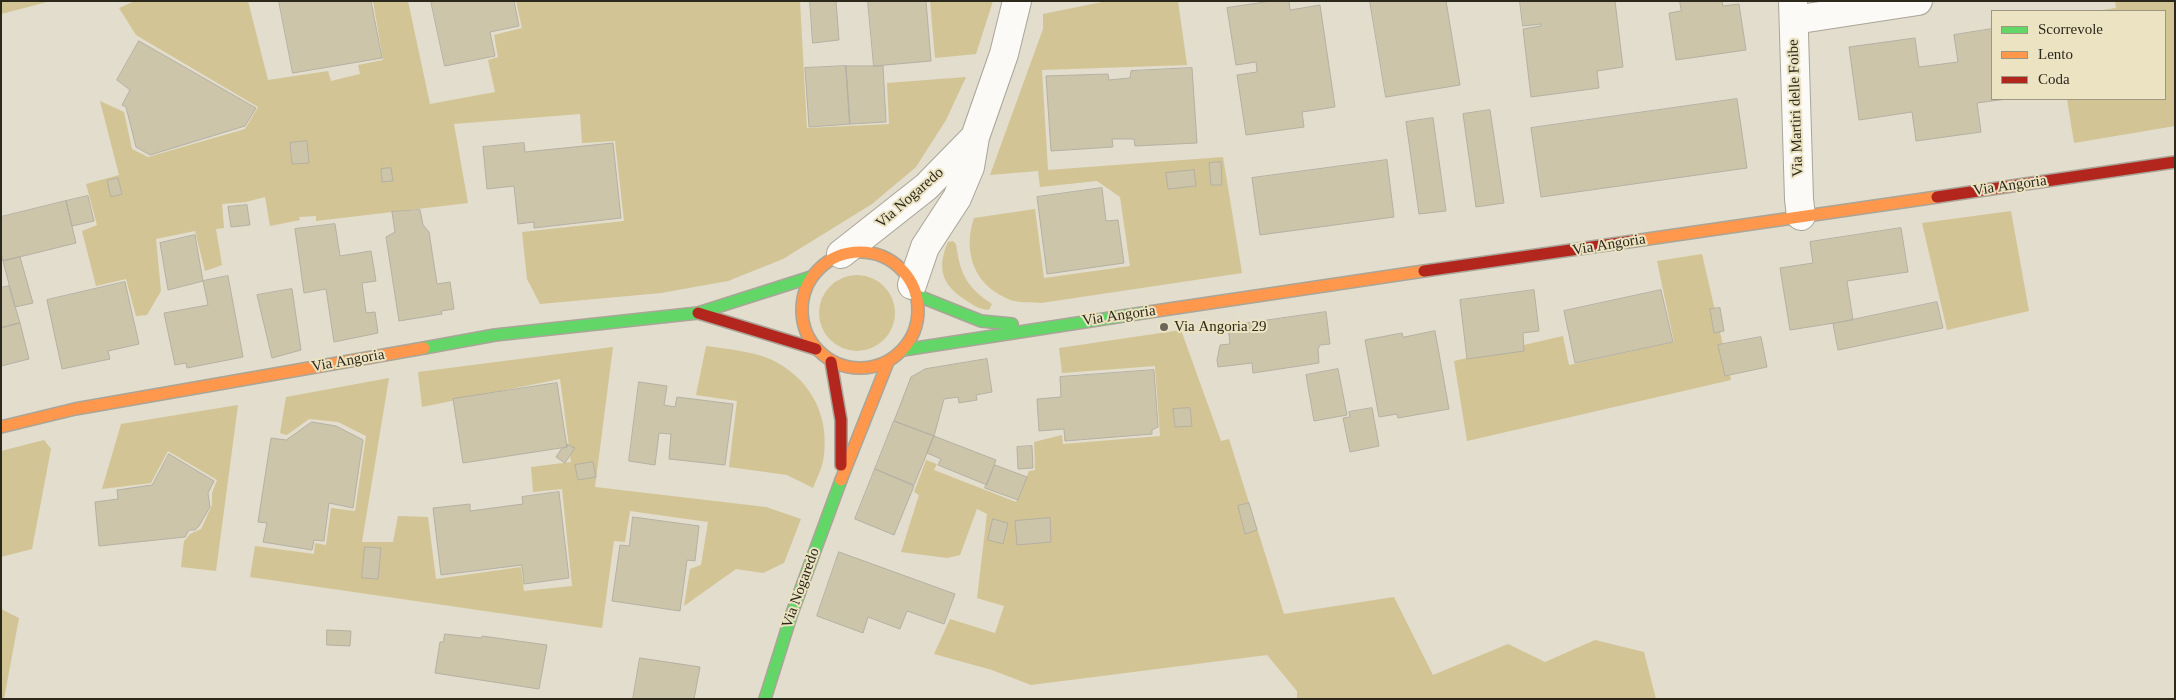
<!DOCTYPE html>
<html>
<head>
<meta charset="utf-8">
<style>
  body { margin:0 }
  #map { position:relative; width:2176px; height:700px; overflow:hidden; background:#e2ddcc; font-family:Georgia,serif }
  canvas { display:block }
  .frame { position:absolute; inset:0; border:2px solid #2c281c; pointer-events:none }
  .legend { position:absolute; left:1991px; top:10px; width:175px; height:90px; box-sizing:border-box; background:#ece3c2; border:1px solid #9f9880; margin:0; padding:6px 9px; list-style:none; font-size:15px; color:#2c281c }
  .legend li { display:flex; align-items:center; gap:10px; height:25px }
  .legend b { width:25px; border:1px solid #9f9880 }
</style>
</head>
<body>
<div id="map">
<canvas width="2176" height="700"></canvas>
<div class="frame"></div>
<ul class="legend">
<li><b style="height:6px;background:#63d668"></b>Scorrevole</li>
<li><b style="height:6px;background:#ff974d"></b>Lento</li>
<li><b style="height:6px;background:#b3261e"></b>Coda</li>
</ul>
</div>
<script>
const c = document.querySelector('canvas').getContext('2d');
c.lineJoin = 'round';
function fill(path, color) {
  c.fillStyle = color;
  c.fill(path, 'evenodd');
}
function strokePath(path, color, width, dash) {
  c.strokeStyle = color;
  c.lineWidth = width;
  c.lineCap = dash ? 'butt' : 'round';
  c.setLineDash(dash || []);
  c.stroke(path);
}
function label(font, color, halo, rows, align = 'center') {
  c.font = font + ' Georgia,serif';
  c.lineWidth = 4;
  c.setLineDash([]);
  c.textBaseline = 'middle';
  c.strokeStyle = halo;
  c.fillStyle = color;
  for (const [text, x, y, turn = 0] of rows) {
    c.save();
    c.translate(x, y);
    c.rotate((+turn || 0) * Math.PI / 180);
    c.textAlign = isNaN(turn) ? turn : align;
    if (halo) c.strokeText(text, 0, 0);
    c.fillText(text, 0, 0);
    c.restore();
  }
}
const green = new Path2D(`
  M1,1h50l-50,13z
  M135,1h113l20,79 60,-9 3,10 29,-7 -2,-9 25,-5 -10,-59h35l22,103 65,-12 -7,-32 10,-3 -4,-22 28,-7 -6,-27h284l7,127 82,-4 -2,-41 79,-6 -20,43 -30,47 -44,37 -89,55 -55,22 -67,12 -121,11 -13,-25 -5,-47 102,-11 -9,-80 -33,2 -2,-29 -126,10 14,79 -152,18v-5l-17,1 1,3 -30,6 -5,-29 -19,5 -24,2 2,24 -8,1 6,36 -17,6 -10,-40 -39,8 5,52 -14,24 -11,1 -10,-37 -30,7 -14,-55 15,-6 -11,-41 33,-9 -19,-74 24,11 8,37 16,8 97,-28 13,-22 -122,-72 -17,-27z
  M930,1h63l-17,53 -41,4z
  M1107,1h71l9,64 -145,5 6,100 175,-13 19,116 -201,30c-8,-1 -18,0 -27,-2 -5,-1 -9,-4 -14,-6 -29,-16 -36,-48 -26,-77l61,-9 9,69 86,-12 -10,-69 -23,-16 -57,6 -2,-16 -48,4 53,-146v-15z
  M2115,1h60v125l-101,17 -7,-44h98v-88h-69l20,-3z
  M2011,211l18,100 -82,19 -25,-107z
  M953,241l3,3c4,29 10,43 36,60l-3,6c-11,-1 -16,-5 -25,-11 -23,-15 -27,-32 -16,-57z
  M1702,254l29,126 -264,61 -13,-80 109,-25 6,29 105,-23 -17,-81z
  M819 313a38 38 0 1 1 76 0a38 38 0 1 1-76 0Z
  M1181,330l40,111 8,-2 55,175 110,-17 39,78 75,-31 37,18 50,-22 49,12 12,47h-359v-8l-30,-36 -236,30 -39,-15 -58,-16 16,-35 45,14 9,-27 -27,-8 10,-84 -10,-5 -17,46 -13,3 -46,-6 18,-57 -5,-3 12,-32 11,4 -3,6 82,32 13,-31 6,-1 -1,-28 28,-7 1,9 97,-8 -5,-70 -93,7 -3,-25z
  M706,346c21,3 45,5 64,13 39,18 59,54 54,96 -1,11 -7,23 -11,33l-26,-13 -58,-8 8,-66 -41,-6z
  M613,347l-18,140 171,20 35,12 -17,44 -21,10 -27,-4 -52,37 6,-37 11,-4 7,-43 -78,-11 -5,31 -11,-1 -12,87 -352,-51 5,-31 59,8 1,-11 11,2 5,-37 24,3 11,-75 -28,-14 -29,-3 -22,16 -7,-2 6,-36 103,-19 -27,164h31l5,-26 30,1 8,62 85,-12 3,24 48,-5 -10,-97 -29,3 -2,-25 40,-5 -11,-83 -138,28 -4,-35z
  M238,405l-22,166 -35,-4 3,-26 6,-7 11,-5 11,-24v-12l5,-13 -49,-29 -17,32 -49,6 19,-65z
  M44,440l7,9 -19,100 -31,8v-106z
  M1,609l18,9 -15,81h-3z`);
const building = new Path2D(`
  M279,1h92l11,57 -89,15z
  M431,1h83l5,25 -29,6 5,24 -50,10z
  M810,1h26l3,39 -26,3z
  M868,1h58l5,60 -57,5z
  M1272,1h17l1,9 30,-5 15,102 -33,5 2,15 -58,8 -9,-60 20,-3 -1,-10 -20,3 -9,-57z
  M1370,1h76l14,84 -74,12z
  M1520,1h95l8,66 -26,4 2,17 -68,9 -8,-68 18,-3v-2l-18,2z
  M1680,1h42l1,5 16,-2 7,46 -70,10 -7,-47 12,-2z
  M1992,29v70h15l-30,4 4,29 -65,9 -4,-29 -53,8 -10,-73 66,-9 4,29 39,-5 -4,-27z
  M139,41l117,67 -11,18 -95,29 -14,-8 -10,-40 -4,-2 8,-15 -13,-10z
  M846,66l4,58 -41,3 -4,-59z
  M846,66h37l3,56 -36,2z
  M1192,68l5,75 -62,3 -1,-7h-22l1,8 -62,4 -5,-75 62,-2 1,6 21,-2 1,-7z
  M1737,99l10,69 -206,29 -10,-69z
  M1490,110l14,93 -28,4 -13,-93z
  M1433,118l13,93 -27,3 -13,-92z
  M307,141l2,22 -17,1 -2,-21z
  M524,143l1,9 88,-9 8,75 -87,10v-6l-16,2 -4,-38 -27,3 -4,-42z
  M1387,160l7,57 -134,18 -8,-57z
  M1221,162l1,23h-11l-2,-22z
  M391,168l2,13 -11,1 -1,-13z
  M1194,170l2,16 -28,3 -2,-16z
  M118,178l4,16 -11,3 -4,-16z
  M1102,188l4,33 12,-1 6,43 -77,11 -10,-77z
  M88,196l6,25 -22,5 -6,-25z
  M66,201l10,42 -73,18 -2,-8v-36z
  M247,205l3,20 -19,2 -3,-20z
  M420,210l3,15 6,7 8,52 13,-2 4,27 -13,2 1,3 -43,7 -13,-84 9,-5 -3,-20z
  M335,224l5,32 31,-5 5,30 -14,2 4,30 9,-1 3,21 -44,9 -8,-53 -22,4 -9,-64z
  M1901,228l7,44 -61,9 6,39 -63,10 -10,-62 33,-5 -3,-21z
  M195,235l8,46 -35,9 -8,-47z
  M20,257l13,46 -18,4 -12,-46z
  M228,276l15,81 -56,11 -1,-5 -11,2 -11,-52 44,-8 -5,-24z
  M125,282l14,62 -31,7 2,8 -48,10 -15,-69z
  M9,286l11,37 -19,5v-40z
  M292,289l9,61 -29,8 -15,-63z
  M1534,290l5,41 -16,2 1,18 -57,8 -7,-59z
  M1661,290l12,52 -98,21 -11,-52z
  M1937,302l6,26 -105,22 -5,-26z
  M1720,308l4,23 -10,2 -4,-24z
  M1326,312l4,32 -10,1 -2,4 1,14 -66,10 -1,-10 -34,4 -1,-7 3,-15 10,-1 -2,-18z
  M20,323l9,36 -28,7v-38z
  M1435,331l14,78 -51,9 -1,-4 -18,3 -14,-77 37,-7 1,4z
  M1761,337l6,30 -42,9 -7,-31z
  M987,359l5,33 -16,3 1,5 -18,3 -1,-6 -14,2 -10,37 -40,-15 17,-44 14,-8z
  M1338,369l9,46 -33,6 -8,-46z
  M1154,370l4,57 -6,3v4l-87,7 -1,-12 -25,2 -2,-32 24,-2 -1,-20z
  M639,382l28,4 -3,19 11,2 2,-10 56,7 -8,61 -56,-6 2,-25 -12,-1 -4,32 -26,-4z
  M557,383l10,64 -104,16 -10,-64z
  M1190,408l2,18 -17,1 -2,-18z
  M1372,408l7,38 -29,6 -7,-34 7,-1 -1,-5z
  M894,421l40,15 -20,49 -39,-16z
  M312,422l24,4 27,14 -10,68 -24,-5 -5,38 -10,-1 -2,10 -49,-8 4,-19 -9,-1 13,-84 15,2z
  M934,436l62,24 -9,25 -49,-20 3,-6 -14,-6z
  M567,444l8,4 -10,15 -9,-6 6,-9 5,-1z
  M1032,446l1,22 -15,1 -1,-22z
  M169,454l45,27 -6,12 2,14 -11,19 -4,4h-6l-4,7 -86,9 -4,-44 23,-3 -1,-9 35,-5z
  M593,462l3,15 -18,3 -3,-15z
  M995,465l32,12 -9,23 -33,-12z
  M875,469l39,17 -20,49 -39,-16z
  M559,492l10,86 -45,6 -2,-19 -81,10 -8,-67 37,-4v7l53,-7 -1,-7z
  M1249,503l8,27 -12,4 -7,-28z
  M633,517l66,9 -4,35 -8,-1 -7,51 -68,-10 8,-56 9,1z
  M1050,518l1,24 -34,3 -2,-24z
  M993,519l15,4 -5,21 -15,-4z
  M365,547l16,1 -3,31 -16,-1z
  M839,552l116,42 -11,30 -37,-13 -7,18 -32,-12 -5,16 -46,-17z
  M327,630l24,1 -1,15 -23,-1z
  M445,634l36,4 1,-2 65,9 -8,44 -104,-16 5,-31h3z
  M640,658l60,9 -6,32h-61z`);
const street = new Path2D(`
  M1793,1l6,198 2,17
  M1794,20l124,-19
  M841,254l85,-67 49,-50
  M912,285l13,-38 32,-49 13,-31 5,-30 29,-83 13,-53`);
const fast = new Path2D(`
  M916,295l65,26 31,3
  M424,348l71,-13 203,-22 113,-36
  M903,350l246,-38
  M765,699l27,-86 49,-133`);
const slow = new Path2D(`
  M1634,241l303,-44
  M802 310a58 58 0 1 1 116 0a58 58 0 1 1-116 0Z
  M1149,312l275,-41
  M1,427l74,-18 349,-61
  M841,480l47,-118`);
const jam = new Path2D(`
  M1937,197l238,-35
  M1424,271l210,-30
  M698,313l118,36
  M831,362l10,58v45`);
const markers = [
  [1164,327,5,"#6c675a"]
];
const streetNames = [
  ["Via Martiri delle Foibe",1796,108,-92],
  ["Via Angoria",2010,186,-8],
  ["Via Nogaredo",910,198,-41],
  ["Via Angoria",1609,245,-9],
  ["Via Angoria",1119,316,-8],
  ["Via Angoria",348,361,-10],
  ["Via Nogaredo",801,588,-70]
];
const poiNames = [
  ["Via Angoria 29",1174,327]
];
fill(green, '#d2c494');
fill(building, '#ccc5aa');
strokePath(building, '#b4b0a3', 1);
strokePath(street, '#a9a598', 30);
strokePath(fast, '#a9a598', 14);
strokePath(slow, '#a9a598', 14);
strokePath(jam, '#a9a598', 14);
strokePath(street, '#fbfaf7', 28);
strokePath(fast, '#63d668', 11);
strokePath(slow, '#ff974d', 11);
strokePath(jam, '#b3261e', 11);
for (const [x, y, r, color] of markers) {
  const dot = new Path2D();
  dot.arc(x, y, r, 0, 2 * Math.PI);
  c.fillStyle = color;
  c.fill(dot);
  strokePath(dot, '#ece3c2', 2);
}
label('15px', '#2c281c', '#ece3c2', streetNames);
label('15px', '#2c281c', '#ece3c2', poiNames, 'left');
</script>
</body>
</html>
